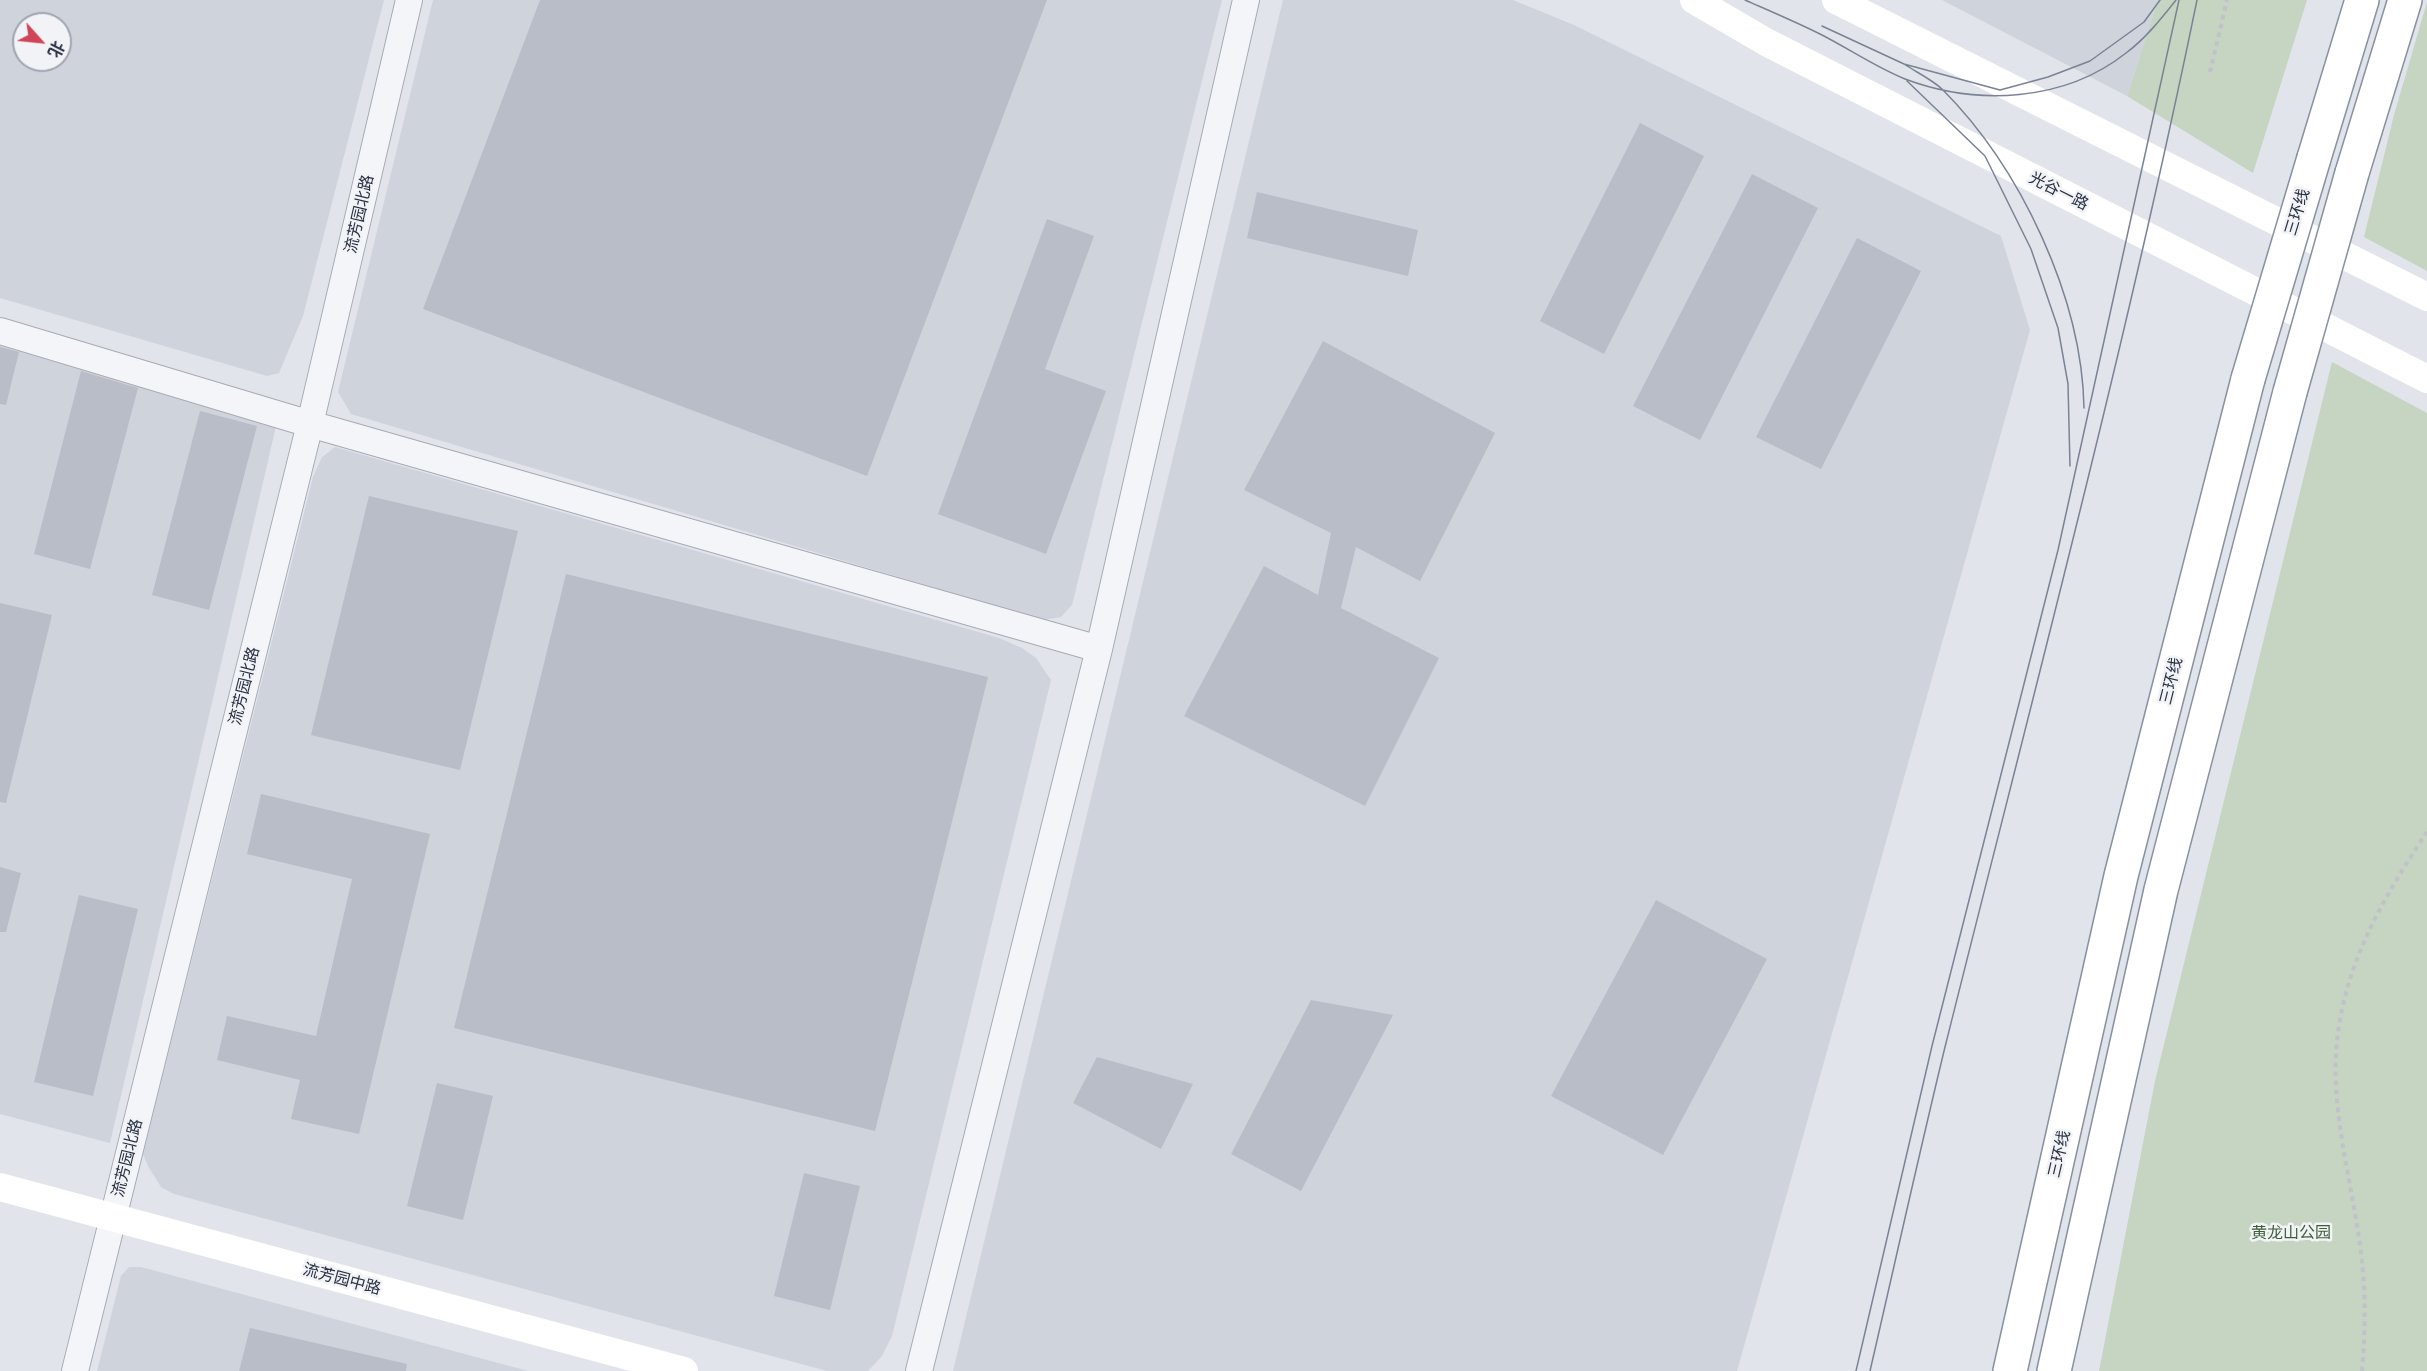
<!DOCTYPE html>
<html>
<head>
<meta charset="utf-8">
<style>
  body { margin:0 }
  #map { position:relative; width:2427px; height:1371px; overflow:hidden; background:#e1e4ea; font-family:Commissioner,"Noto Sans SC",sans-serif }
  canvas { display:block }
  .north { position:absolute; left:12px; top:12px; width:60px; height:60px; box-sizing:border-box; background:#f1f3f7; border:2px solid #a1a5af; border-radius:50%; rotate:117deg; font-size:16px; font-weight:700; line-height:24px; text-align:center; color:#293142 }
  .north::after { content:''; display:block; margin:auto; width:21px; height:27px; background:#cf4557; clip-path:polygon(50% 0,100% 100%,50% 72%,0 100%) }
</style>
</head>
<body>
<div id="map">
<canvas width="2427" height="1371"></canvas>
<div class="north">北</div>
</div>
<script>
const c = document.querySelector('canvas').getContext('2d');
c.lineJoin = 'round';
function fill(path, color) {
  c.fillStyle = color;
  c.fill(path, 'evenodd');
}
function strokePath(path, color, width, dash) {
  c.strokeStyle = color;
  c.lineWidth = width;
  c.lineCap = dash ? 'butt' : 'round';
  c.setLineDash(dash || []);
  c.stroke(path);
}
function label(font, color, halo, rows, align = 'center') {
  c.font = font + ' Commissioner,"Noto Sans SC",sans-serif';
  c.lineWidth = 5;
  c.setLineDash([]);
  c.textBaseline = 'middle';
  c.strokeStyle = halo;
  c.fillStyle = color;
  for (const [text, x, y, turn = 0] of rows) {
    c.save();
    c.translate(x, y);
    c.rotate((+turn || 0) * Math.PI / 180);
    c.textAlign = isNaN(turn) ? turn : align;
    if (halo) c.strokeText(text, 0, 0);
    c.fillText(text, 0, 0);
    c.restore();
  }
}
const built = new Path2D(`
  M0,0h384l-81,316 -24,57 -12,3 -267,-78zM24,24h36v36h-36z
  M433,0h789l-150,605 -11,12 -18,3 -692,-206 -13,-22z
  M1283,0h230l61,25 427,211 29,94 -293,1041h-784z
  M1942,0h216l-31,96z
  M0,330l280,79 -170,734 -110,-29z
  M335,447l664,191 23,10 14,10 15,22 -159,656 -10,20 -14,15h-41l-653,-177 -13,-7 -13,-21 -5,-12 170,-677 9,-20z
  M129,1267h12l387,104h-431l24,-95z`);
const green = new Path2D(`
  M2158,0h149l-54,173 -126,-77z
  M2427,2v269l-63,-34 30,-122z
  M2332,362l95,51v958h-328l56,-290z`);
const building = new Path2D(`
  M540,0h507l-180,476 -444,-167z
  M1640,123l64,33 -100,198 -64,-33z
  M1752,174l66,34 -118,232 -67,-34z
  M1257,192l161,38 -10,46 -161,-38z
  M1047,219l47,17 -49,133 61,22 -60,163 -108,-40z
  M1857,238l64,33 -100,198 -65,-32z
  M1323,341l172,92 -75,148 -64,-34 -15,61 98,50 -74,148 -181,-90 80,-150 54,29 13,-62 -87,-43z
  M0,347l19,5 -13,53 -6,-1z
  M81,371l57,17 -48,181 -56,-15z
  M200,411l57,15 -48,184 -57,-15z
  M369,496l149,35 -58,239 -149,-35z
  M566,574l422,103 -113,454 -421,-103z
  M0,603l52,12 -46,188 -6,-1z
  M261,794l169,40 -71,300 -68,-15 9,-39 -83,-20 10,-44 89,20 36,-157 -105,-25z
  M0,867l21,6 -15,59h-6z
  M79,895l59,14 -45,187 -59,-14z
  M1656,900l111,59 -104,196 -112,-59z
  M1311,1000l82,15 -92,176 -70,-37z
  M1097,1057l96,27 -32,65 -88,-46z
  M437,1083l56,13 -30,124 -56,-14z
  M804,1173l56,13 -30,124 -56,-14z
  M250,1328l157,36 -1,7h-167z`);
const path = new Path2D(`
  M2210,72l17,-72
  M2362,1371c3,-37 4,-72 0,-109 -8,-78 -36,-158 -23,-236 11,-72 48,-134 88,-194`);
const tertiary = new Path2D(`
  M0,331l310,93 789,225
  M75,1371l235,-947 99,-424
  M919,1371l180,-722 147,-649`);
const secondary = new Path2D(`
  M1694,0l72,42 661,337
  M1836,0l591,297
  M0,1187l684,184`);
const trunk = new Path2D(`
  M2314,158l48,-158
  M2352,173l53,-173
  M2010,1371l111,-495 127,-497
  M2054,1371l107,-481 129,-498`);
const tram = new Path2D(`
  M1745,0c25,11 51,22 75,34 28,14 55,33 85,45 72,27 159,23 221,-26 19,-14 35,-34 50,-53
  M1822,26l82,38 96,26 48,-13 42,-16 54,-39 16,-22
  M1904,64c12,8 27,15 38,25 78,78 140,208 142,319
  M1907,81l78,75 46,93 27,79 10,56 2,82
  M1856,1371l76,-325 126,-496 121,-550
  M1870,1371c25,-108 49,-217 75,-324 87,-348 180,-696 252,-1047`);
const trunkBridge = new Path2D(`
  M2248,379l66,-221
  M2290,392l62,-219`);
const streetNames = [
  ["光谷一路",2059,191,27],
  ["三环线",2297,212,-73],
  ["流芳园北路",359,214,-77],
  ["三环线",2171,681,-76],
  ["流芳园北路",244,686,-76],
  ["三环线",2059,1154,-77],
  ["流芳园北路",127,1158,-76],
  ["流芳园中路",342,1279,15]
];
const parkNames = [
  ["黄龙山公园",2291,1233]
];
fill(built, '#cfd3dc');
fill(green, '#c6d4c2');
fill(building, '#b8bdc7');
strokePath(tertiary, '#a6abb4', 28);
strokePath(trunk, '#8891a1', 36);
strokePath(path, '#bfc2c9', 4, [4.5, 4.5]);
strokePath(tertiary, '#f4f5f8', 26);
strokePath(secondary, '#fff', 28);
strokePath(trunk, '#fff', 33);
strokePath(tram, '#7a8394', 1.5);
strokePath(trunkBridge, '#8891a1', 36, []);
strokePath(trunkBridge, '#fff', 33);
label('16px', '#293142', '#f1f3f7', streetNames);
label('16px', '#3d5e36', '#f1f3f7', parkNames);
</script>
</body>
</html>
